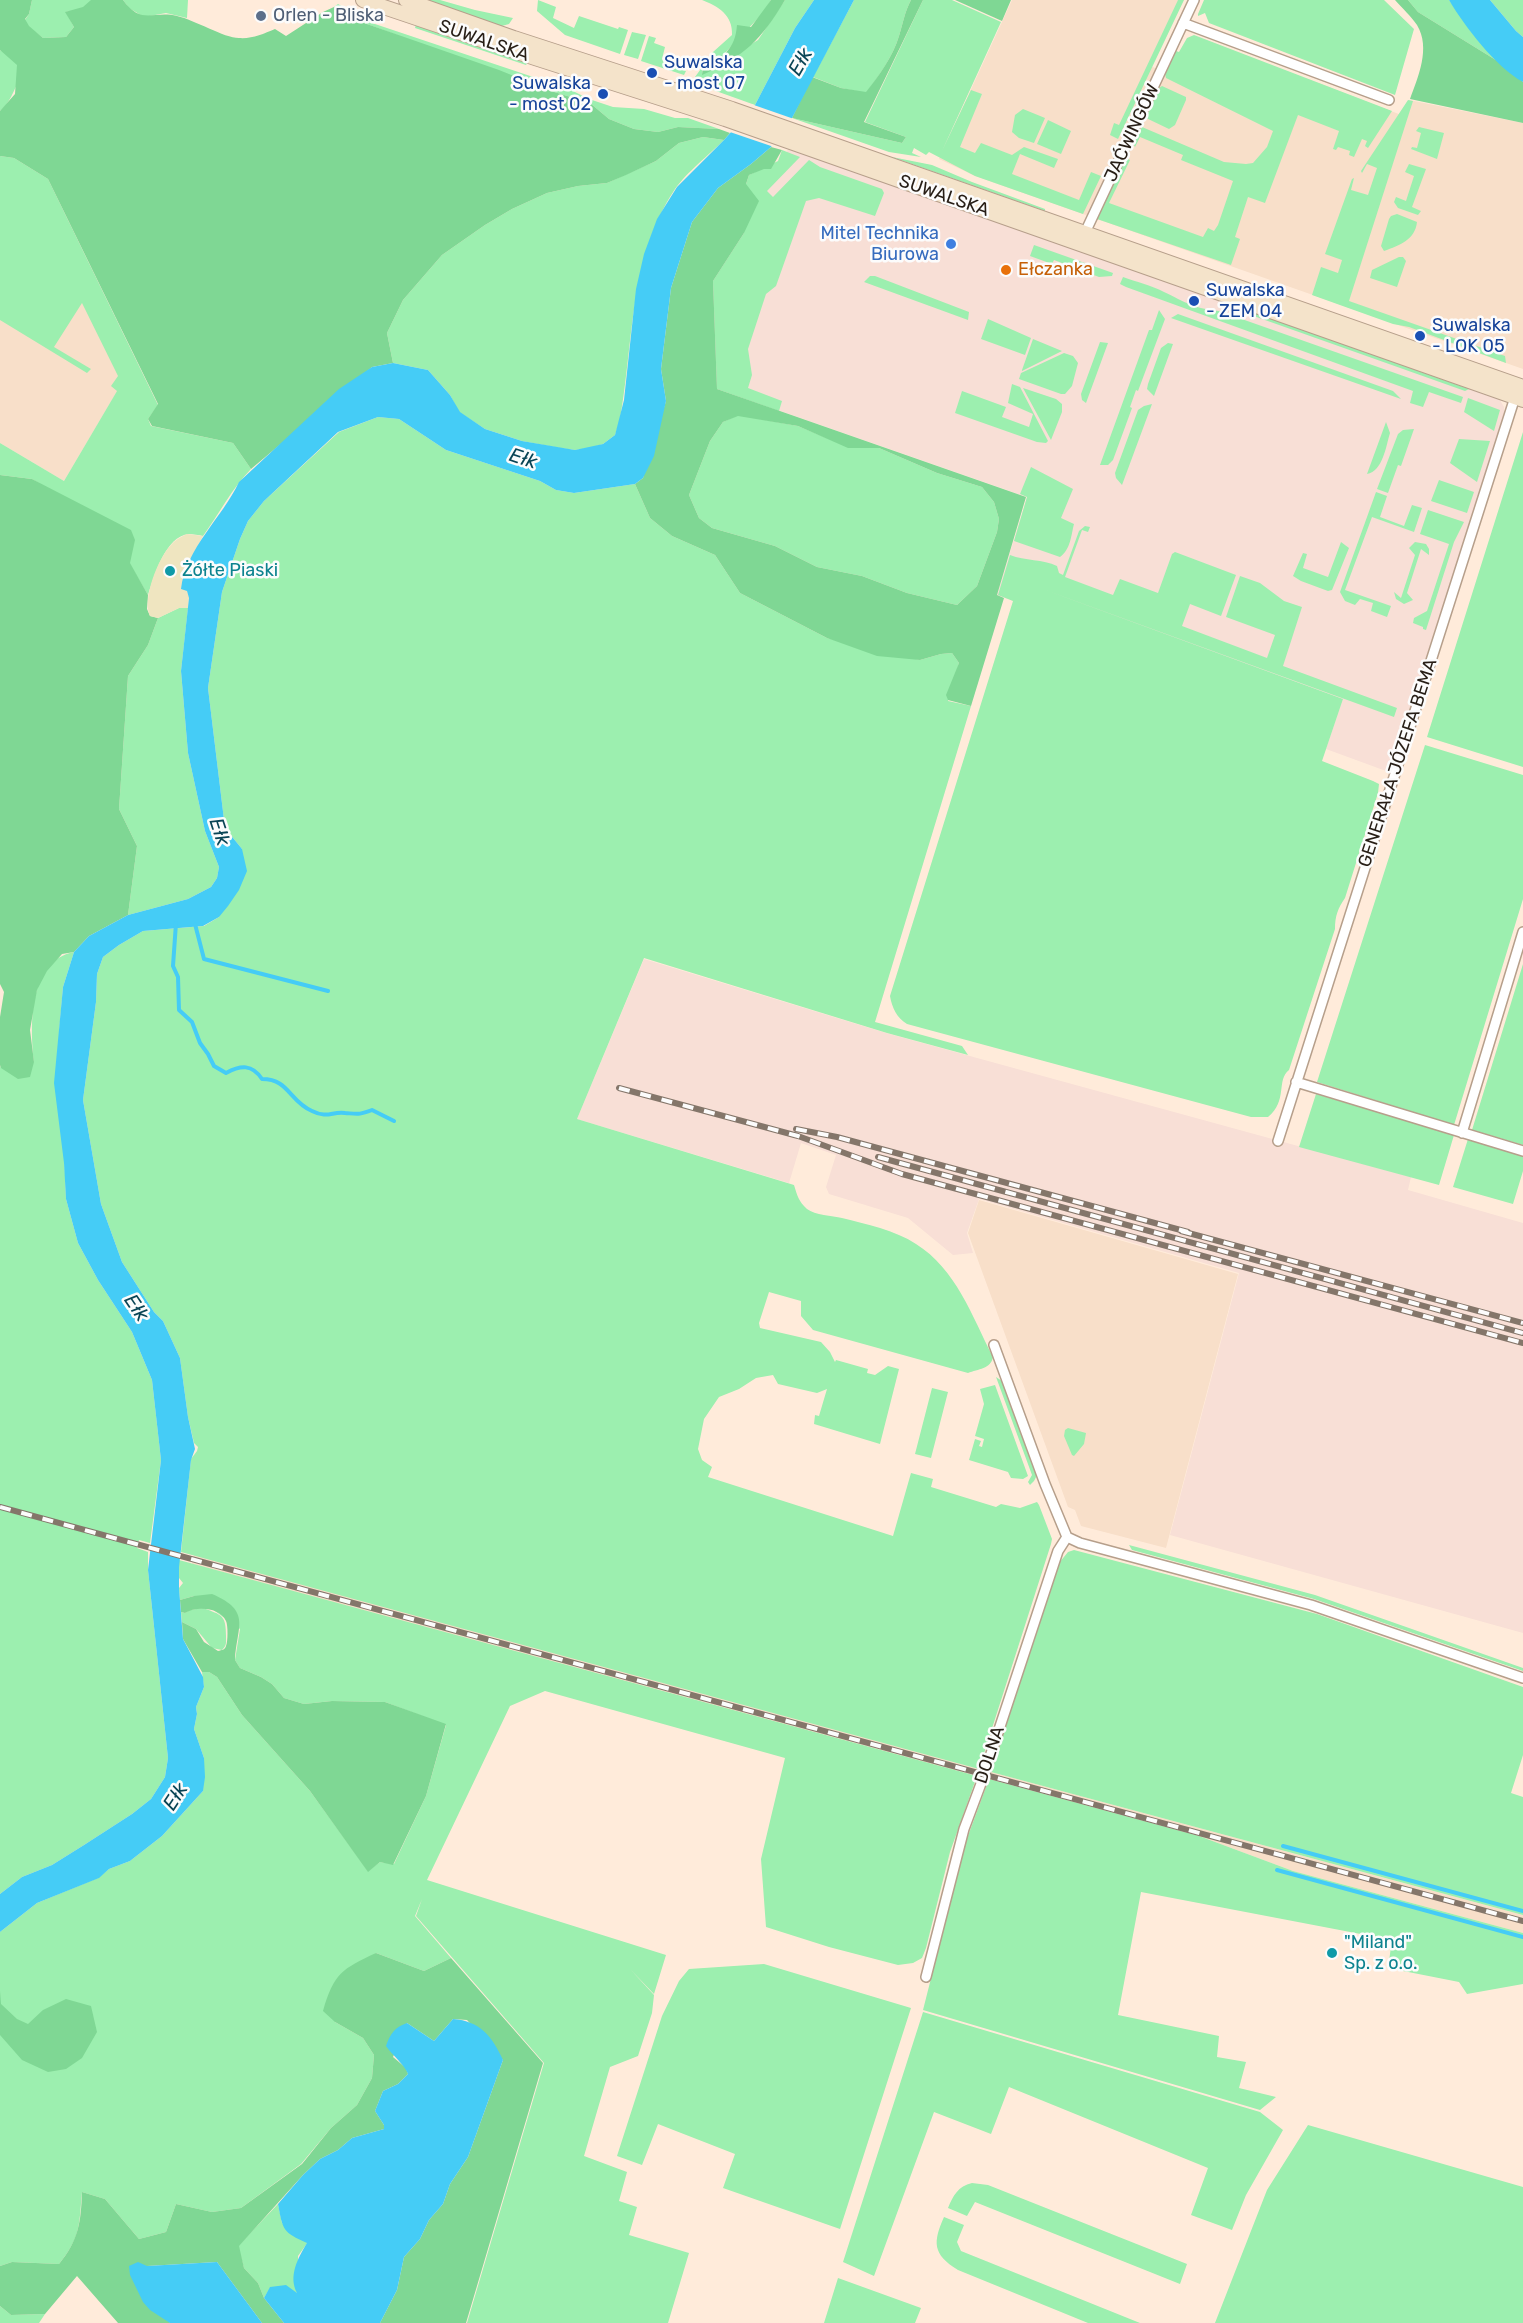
<!DOCTYPE html>
<html>
<head>
<meta charset="utf-8">
<style>
  body { margin:0 }
  canvas { display:block; background:#ffebda }
</style>
</head>
<body>
<canvas width="1523" height="2323"></canvas>
<script>
const c = document.querySelector('canvas').getContext('2d');
c.lineJoin = 'round';
function fill(path, color) {
  c.fillStyle = color;
  c.fill(path, 'evenodd');
}
function strokePath(path, color, width, dash) {
  c.strokeStyle = color;
  c.lineWidth = width;
  c.lineCap = dash ? 'butt' : 'round';
  c.setLineDash(dash || []);
  c.stroke(path);
}
function label(font, color, halo, rows, align = 'center') {
  c.font = font + ' Rubik,sans-serif';
  c.lineWidth = 5;
  c.setLineDash([]);
  c.textBaseline = 'middle';
  c.strokeStyle = halo;
  c.fillStyle = color;
  for (const [text, x, y, turn = 0] of rows) {
    c.save();
    c.translate(x, y);
    c.rotate((+turn || 0) * Math.PI / 180);
    c.textAlign = isNaN(turn) ? turn : align;
    if (halo) c.strokeText(text, 0, 0);
    c.fillText(text, 0, 0);
    c.restore();
  }
}
const built = new Path2D(`
  M1012,0h170l-31,66 20,10 134,2 99,38 5,-16 114,23v246l-548,-193 -36,-17z
  M25,176l101,200 -62,105 -64,-38v-262z
  M979,1200l259,74 -72,274 -85,-22 -6,-16 -7,-3 -100,-274z
  M194,1555l198,54 587,160 -2,7 -785,-212z
  M991,1772l532,143v18l-230,-62 -94,-35 -210,-57z`);
const industrial = new Path2D(`
  M789,148l711,252 4,7v8l-113,352 -5,4 -60,-22 17,-50 -321,-117 -6,20 -19,-7 30,-98 -318,-111 -4,-112z
  M644,959l242,74 525,144 -3,13 115,33v410l-353,-98 69,-262 -260,-74 -12,34 6,20 -20,2 -45,-37 -79,-24 -3,-7 10,-32 -35,-12 -12,40 -212,-64z`);
const green = new Path2D(`
  M32,0h89l-55,12 8,15 -8,10 -23,1 -9,-7c-6,20 -18,69 -34,80v-61l3,2 26,-38z
  M123,0h65l-1,18 -21,-5 -22,4 -15,-9z
  M423,0h17l35,10 38,8 -4,6 -11,3z
  M538,0l18,7 -3,11 21,10 5,-12 39,13 1,-2 9,3 -8,24 -55,-19 -28,-24z
  M702,0h69l-7,12 -43,45 -18,9 -1,8 56,-34 27,-40h29l-19,28 -40,77 -53,-19 -7,-9 18,-25 19,-17c1,-20 -14,-29 -30,-35z
  M854,0h57c-6,11 -8,23 -12,36 -6,20 -20,40 -33,57l-25,-5 -28,-11z
  M923,0h29l49,22 -59,129 29,-61 11,4 -22,53 15,6 6,-10 31,12 12,-8 34,12 -4,9 -34,-14 -8,20 67,26 12,-28 10,4 -18,38 -108,-38 -46,-24 -3,3 -12,-7 -2,5 9,4 -32,-5 -97,-34 110,25 4,-6 -41,-15z
  M1178,0h6l-66,139 -8,-4 4,-12 5,2z
  M1204,0h180l30,29 -19,66 -186,-72 -4,-10 -7,3v-2z
  M1408,0h41l24,33 26,29 -81,-50z
  M1490,0h33v37l-7,-6z
  M338,4l31,18 200,67 20,10 24,8 31,2 31,9h13l31,11 -41,-2 -20,5 -24,-3 -25,-10 -19,-16 -39,-12 -187,-68 -30,-16z
  M416,24l112,38 -2,3 -111,-37z
  M632,32l14,3 -8,24 -14,-4z
  M1194,35l198,76 -24,37 -3,-2 2,-5 -5,-2 -8,18 -5,-2 1,-4 -12,-4 -2,3 -3,-1 6,-18 -41,-16 -33,88 -17,-6 -13,40 5,2 -9,26 -134,-46 28,-59 3,-1 2,1 -21,43 94,34 5,-9 6,3 4,-6 15,-44 -52,-21 2,-5 -43,-18 -5,10 -2,-4 9,-16 82,35 22,2 7,-1 14,-16 6,-16 -107,-53 -1,-4 11,-23 3,1 8,-14z
  M649,36l7,2 -2,5 11,4 -3,12 2,4 22,8 -2,4 -43,-14z
  M1162,86l24,11v3l-11,25 -6,4 -23,-11 13,-30z
  M1408,100l5,1 -64,200 156,55 1,7 -97,-36 -16,-3 -81,-29 9,-28 17,6 4,-13 -17,-6 27,-75 2,-1 -3,12 17,5 9,-27 -10,-4 -5,9 -1,-2z
  M1023,109l22,9 -11,25 -15,-5 -7,-6 3,-17z
  M1048,120l23,11 -10,23 -24,-10z
  M1419,127l25,6 -7,26 -26,-10 1,-2 5,1 4,-15 -5,-2z
  M703,137l21,3c-14,14 -38,33 -49,49 -46,69 -41,152 -55,231l-5,15 -12,9 -13,4 -15,2 -15,-2 -38,-7 -37,-12 -26,-17 -9,-17 -22,-25 -35,-7 -6,-30 16,-33 39,-45 43,-30 27,-16 35,-16 31,-7 29,-3 49,-22 23,-18z
  M782,150l18,7 -33,34 6,6 36,-37 11,7 62,22 2,4 -9,23 -56,-18 -13,3 -30,85 -10,8 -18,55 4,26 -4,13 34,13 -3,10 -62,-22 -4,-108 31,-48 2,-49 3,-9 29,-14z
  M0,156l14,2 34,21 110,226 -10,14 3,7 82,17 18,26c-19,19 -32,45 -48,67 -4,-1 -10,-2 -14,-2 -24,2 -35,43 -41,61l-19,-32 5,-23 -102,-61 -32,-4v-32l64,38 53,-90 -6,-5 7,-10 -36,-73 -28,44 37,22 -4,4 -87,-53z
  M892,157l40,8 40,17 73,27v2z
  M1409,164l17,5 -14,38 9,4 -3,4 -20,-7 -4,-6 2,-5 10,4 8,-25 -9,-4z
  M1397,214l20,8c-2,18 -17,23 -33,29l-3,-5 8,-27 2,-3z
  M1034,245l79,28 -1,3 -13,1 -45,-17 -2,4 -22,-8z
  M1399,257h4l3,4 -9,26 -27,-9 2,-8z
  M870,276h5l94,36 -1,8 -104,-38z
  M1123,277c13,5 28,8 41,15 21,10 31,17 55,19l244,86 -2,6 -32,-11 -6,15 -13,-4 3,-12 -287,-104 -6,-3z
  M1234,306l7,2 228,81 -4,2 -231,-82z
  M1159,310l6,9 -27,72 -2,-1 -6,17 2,1 -19,52 -5,5h-8l49,-135h3z
  M1178,314l215,77 8,8 -230,-81z
  M988,319l43,19 -6,17 -44,-16z
  M1033,339l29,12 -40,20v-1z
  M1100,342l8,1 -22,60 -4,-3 -1,-6z
  M1168,343l5,1 -19,52 -7,-7 1,-5 13,-36z
  M1064,353l9,3 5,7 -6,23 -7,8h-4l-42,-15 2,-6z
  M1012,384l8,3 28,54 -2,2 -9,-1 -82,-29 7,-22 44,16 -4,10 27,10 4,-13 -25,-11z
  M1023,388l33,11 6,5v8l-11,28z
  M1468,398l32,12 -6,21 -30,-19z
  M1152,404l-30,81 -6,-7 -1,-5 23,-63 6,-4z
  M738,415l60,11 50,21 31,1 58,25 45,14 12,15 5,17 -2,13 -20,54 -20,19 -50,-12 -45,-17 -45,-9 -42,-21 -63,-18 -13,-10 -10,-23 21,-54 13,-19z
  M378,417l21,2 47,31 94,31 16,9 18,3 61,-9 15,34 22,18 43,19 25,38 87,45 93,22 21,-6 11,-1 7,10 -11,38 23,5 -96,316 87,24 6,9 -81,-22 -243,-75 -67,161 217,66c3,10 5,17 13,24 8,6 25,7 35,9 24,6 53,12 74,26 40,25 56,72 77,113 -2,12 -15,12 -25,16l-155,-43 -12,-14v-15l-32,-9 -10,31 1,5 61,14 9,10 5,10 1,-2 32,9 -1,4 8,2 13,-9 11,3 -19,75 -66,-20 1,-9 4,1 8,-27 -10,4 -39,-9 -5,-9 -17,3 -17,11 -20,8 -15,22 -6,30 4,11 10,7 -4,10 185,59 18,-63 22,6 -2,8 65,20 5,-3 19,4 17,-6 2,3 13,34 -1,5 -72,225 -798,-217 10,-93 6,-8 1,-4 -4,-4 -6,-26 -8,-59 -17,-37 -9,-9 -32,-50 -21,-58 -18,-104 13,-98 1,-28 6,-17 16,-12 24,-14 61,-5 15,-9 23,-68 -17,-21 -17,-140 14,-96 18,-53 8,-18 16,-20 75,-69z
  M1386,422l4,11c-4,13 -7,38 -23,41z
  M1414,429l-13,37 -3,-1 -10,28 -11,-4 21,-55 5,-4z
  M1523,432v335l-96,-30z
  M1459,439l31,2 -13,41 -27,-19z
  M1031,467l42,22 -12,29 13,6c-3,11 -3,25 -14,33l-46,-16 13,-44 -7,-3z
  M1439,480l35,12 -7,21 -36,-12z
  M1376,492l11,4 -7,21 24,9 8,-21 10,3 -8,24 -42,-15 -27,73 46,16 -4,11 -16,-6 2,-8 -13,-4 -5,6 -10,-4 -5,-9z
  M1428,510l36,12 -10,20 -28,88 -3,-1v-2l-10,-4 1,-5 13,-7 22,-67 -29,-10z
  M1085,526l5,1 -2,5 -6,-2 -17,47 48,18 7,-16 38,14 14,-39 3,-2 61,23 -15,41 -31,-12 -8,22 85,32 8,-23 -49,-18 14,-41 20,7 24,18 18,6 -19,59 114,42 -3,9 -357,-130 306,112 -21,62 51,20 6,3 -1,9 -33,105c-7,10 -10,18 -10,31l-46,141c-13,10 -1,31 -21,47h-17l-344,-93c-10,-6 -15,-16 -17,-28l123,-395 -15,-6 12,-40c15,6 33,4 47,11l2,7 4,2 16,-44z
  M1341,542l8,6 -17,42 -4,1 -27,-10 -8,-5 10,-23 4,1 -4,14 25,9z
  M1415,542l11,2 3,5v6l-8,-6 -14,44 6,7 -9,4 -8,-5 -2,-7 7,6 14,-43 -6,-7z
  M179,608h9l-7,63 7,82 17,78 14,36 -2,11 -6,9 -23,12 -60,16 9,-69 -18,-37 9,-133 20,-31 10,-27z
  M1425,745l98,30v124l-69,226 -137,-43z
  M74,952l-11,35 -4,46 7,166 12,44 20,37 34,52 20,48 9,80 -11,83 -11,-3 -2,8 11,4v18l20,188 -3,19 -14,22 -19,15 -48,31 -32,20 -30,12 -22,17v-829l1,3 33,-6c-4,-36 -6,-101 40,-110z
  M1523,964v181l-51,-15z
  M1316,1094l138,41 -15,50 -140,-38z
  M1468,1139l55,17v15l-10,33 -60,-17z
  M996,1377l6,4 35,94 -3,6 -4,4 -2,-3 4,-7z
  M995,1385l33,91 -5,3 -12,-1 -3,-6 -39,-12 6,-21 6,2 -2,5 3,1 2,-8 -9,-3 9,-32 -4,-15z
  M932,1388l16,4 -17,66 -16,-4z
  M1068,1428l18,5 -2,11 -10,12 -2,-1 -8,-19 1,-6z
  M1129,1545l186,50 208,73v3l-209,-72 -182,-49z
  M1074,1550l243,64 206,73v68l-12,38 12,4v118l-532,-143 68,-209 9,-11z
  M179,1560l798,216 -27,76 -24,96 -4,10 -9,5 -15,2 -69,-18 -63,-20 -5,-68 24,-101 -240,-67 -35,15 -83,174 239,75 -12,39 -24,-25 24,26 -2,18 -14,43 -28,11 -26,89 43,16 -8,29 18,6 -8,28 60,18 -21,70h-201l77,-260 -128,-147 6,-17 -7,17 36,42 -27,13 -48,-18 -41,69 28,16 11,17 -2,23 -15,27 -26,23 -30,36 -60,44 -29,4 -36,-8 -10,28 -27,7 -34,-40 -23,-7c-3,32 -1,45 -23,72l-47,-2 -12,4v-334l37,-29 61,-25 11,-9 21,-8 32,-25 41,-45 1,-33 -10,-29 3,-15 -1,-7 8,-20 -2,-15h7l8,5 25,38 68,76 58,80 12,-9 14,2 32,-68 20,-71 -61,-23 -53,-1 -28,3 -20,-6 -12,-14 -11,-7 -21,-9 -5,-8 5,-31 -46,-33 -14,4 -1,-12 4,-5 -4,-5z
  M203,1608c19,7 23,7 23,28 0,7 1,9 -4,14l-10,-2 -16,-19 -14,-7 -1,-10 4,1 5,-3z
  M989,1779l210,57 94,35 230,62v51l-56,10 -8,-12 -71,-14 4,-28 -251,-48 -23,123 101,21 -2,21 29,5 -7,26 37,9 -16,13 -337,-100 42,-166z
  M764,1964l147,44 -71,221 -117,-41 12,-34 -77,-30 -16,41 -25,-9 45,-140 17,-35 10,-12z
  M923,2012l337,100 23,18 -37,65 -14,35 -41,-15 17,-47 -199,-81 -18,47 -57,-22 -60,164 -31,-14z
  M1308,2125l215,62v136h-308l52,-133z
  M972,2183l16,2 199,79 -7,20 -205,-82 -8,14 -19,-8c5,-12 10,-22 24,-25z
  M278,2204l4,19 26,19 -10,14v37l-28,-5 -6,10 -6,-15 -14,-15 -6,-22z
  M944,2217l20,8 -7,17 4,9 179,72h-52l-130,-53c-26,-16 -25,-28 -14,-53z
  M838,2278l83,30 -6,15h-91z
  M0,2306l11,9 34,-1 -6,9h-39z`);
const forest = new Path2D(`
  M0,0h32l-3,14 -4,5 4,7 14,12 23,-1 8,-10 -9,-15 18,-5 8,-7h32c19,26 30,10 54,16 18,4 47,22 62,22 13,1 24,-4 36,-9l11,7 37,-24 11,-5 30,16 135,47 52,21 39,12 19,16 25,10 24,3 20,-5 41,2 11,4 -6,7 -21,-3 -24,6 -23,18 -30,14 -19,8 -29,3 -31,7 -35,16 -27,16 -43,30 -39,45 -16,33 6,30 -21,4 -121,102 -18,-26 -81,-17 -4,-7 10,-15 -110,-225 -34,-21 -14,-2v-45l15,-17 2,-29 -17,-15z
  M771,0h14c-24,40 -40,56 -83,75l1,-9c21,-10 32,-16 34,-41l14,2z
  M911,0h12l-59,122 42,15 -4,6 -110,-25 20,-41 29,11 25,4c13,-16 27,-36 33,-56 4,-13 6,-25 12,-36z
  M955,0h56l-9,21z
  M1395,0h13l10,12 81,50 24,20v41l-113,-24c8,-22 21,-51 7,-74 -6,-9 -15,-17 -22,-25z
  M771,147l11,3 -11,19h-7l-15,6 -3,9 13,17 -15,32 -31,48 4,108 309,108 -29,98 7,3 -33,108 -23,-6 -2,-5 13,-32 -7,-10 -11,1 -21,6 -43,-4 -50,-18 -87,-45 -25,-38 -43,-19 -22,-18 -15,-34 8,-6 23,-77 -5,-32 10,-81 21,-66 26,-34 33,-24zM738,416l60,10 50,22h31l58,25 45,14 12,15 5,17 -2,13 -20,54 -20,19 -50,-12 -45,-17 -45,-9 -42,-21 -63,-18 -13,-10 -10,-23 21,-54 13,-19z
  M0,475l32,4 99,51 4,10 -5,23 18,32 -1,14 3,7 8,2 -10,27 -20,31 -9,133 18,37 -9,69 -39,21 -15,16 -12,2 -15,17 -10,19 -7,40 4,32 -4,15 -12,2 -17,-11 -1,-3v-48l4,-25 -4,-8z
  M212,1594c40,17 25,32 23,66l5,8 21,9 11,7 12,14 20,6 28,-3 53,1 61,22 -20,72 -33,69 -13,-3 -12,10 -58,-81 -68,-76 -25,-38 -8,-5h-7l-19,-33 -1,-17 14,7 8,13 14,9c4,-1 7,-1 8,-5 2,-5 2,-21 0,-25 -6,-14 -30,-15 -41,-8l-4,-1 -1,-12 14,-4z
  M376,1953l48,18 27,-13 92,105 -77,260h-86l17,-33 7,-33 16,-18 9,-19 14,-16 7,-20 18,-27 35,-97 -36,-40 -14,-1 -19,22 -27,-18 -14,34 13,11 2,6 -10,10 -15,7 -8,20 9,14v4l-32,9 -14,12 -18,9 -17,16 -64,71 5,22 14,15 6,15 20,25h-22l-45,-61 -70,4 23,57h-52l-41,-47 -32,38 -34,1 -11,-9v-40l12,-4 47,2c20,-24 22,-43 23,-72l23,7 34,40 27,-7 10,-28 36,8 29,-4 61,-44 29,-36 26,-23 15,-27 2,-23 -11,-17 -28,-16 -12,-11c11,-38 19,-42 53,-58z
  M0,1991l1,13 16,15 11,5 15,-14 23,-11 25,7 6,26 -15,26 -16,11 -18,3 -26,-12 -22,-25z`);
const sand = new Path2D(`
  M187,534l16,2 -21,41 7,20 -1,11h-9l-21,10 -8,-2c-8,-17 8,-58 21,-71 4,-5 10,-8 16,-11z`);
const water = new Path2D(`
  M814,0h40l-62,118 -21,29 -20,17 -33,24 -26,34 -21,66 -10,81 5,32 -12,55 -11,22 -8,6 -61,9 -18,-3 -16,-9 -94,-31 -47,-31 -21,-2 -40,15 -74,69 -16,20 -8,18 -18,53 -14,96 17,140 17,21 5,22 -8,19 -11,16 -9,11 -16,9 -60,5 -24,14 -16,12 -6,17 -1,28 -13,98 18,104 21,58 32,50 9,9 17,37 8,59 7,32 -4,11 -12,107v21l4,51 20,38 1,10 -8,20 1,7 -3,15 10,29 1,19 -2,14 -41,45 -32,25 -21,8 -10,9 -62,25 -37,29v-38l22,-17 30,-12 32,-20 48,-31 19,-15 14,-22 3,-19 -20,-188 13,-110 -9,-80 -20,-48 -34,-52 -20,-37 -12,-44 -2,-36 -10,-80 9,-96 11,-35 15,-16 39,-21 60,-16 23,-12 6,-9 2,-11 -14,-36 -17,-78 -7,-82 8,-73 -2,-7 -6,-2c5,-41 41,-71 58,-107l100,-93 33,-22 21,-4 35,7 22,25 10,17 25,17 37,12 53,9 28,-6 12,-9 9,-35 12,-111 8,-35 13,-35 20,-32 47,-47 31,-35 40,-77z
  M1449,0h41l26,31 7,6v45c-27,-15 -58,-55 -74,-82z
  M453,2019c27,2 39,17 50,41l-35,97 -18,27 -7,20 -14,16 -9,19 -16,18 -7,33 -17,33h-96l-20,-25 6,-11 16,-2 11,8c-9,-17 1,-35 10,-50 -24,-11 -24,-12 -29,-39l25,-29 17,-16 18,-9 14,-12 32,-9v-4l-9,-14 8,-20 15,-7 10,-10c-4,-10 -15,-18 -22,-28 4,-12 9,-19 21,-23l27,18z
  M138,2262l9,4 70,-4 45,61h-92l-20,-13 -7,-8 -13,-27 -1,-9z`);
const pier = new Path2D(`
  M751,104l43,15 -20,28 -47,-16z`);
const stream = new Path2D(`
  M176,923l-3,43 5,11 1,33 13,12 8,21 8,11 6,12 12,7c15,-8 26,-9 36,6 27,0 27,22 50,32 16,8 20,0 33,2 13,1 14,2 27,-3l22,11
  M195,924l9,35 124,32
  M1283,1846l240,65
  M1277,1870l246,67`);
const street = new Path2D(`
  M1183,23l206,77
  M1083,237l111,-237
  M1296,1082l227,69
  M1462,1133l61,-201
  M1278,1141l238,-747
  M994,1345l51,139 22,53 13,6 231,62 212,73
  M926,1977l38,-148 18,-48 76,-230 9,-14`);
const secondary = new Path2D(`
  M363,0l172,58 190,61 798,281
  M406,0l108,38 218,71 791,278`);
const rail = new Path2D(`
  M619,1088l179,48 104,38 621,169
  M796,1129l41,8 351,95
  M878,1157l645,176
  M1181,1231l342,92
  M0,1507l1523,414`);
const markers = [
  [261,16,6,"#5c6f8a"],
  [652,73,6,"#1a4fb4"],
  [603,94,6,"#1a4fb4"],
  [951,244,6,"#3f7fe0"],
  [1006,270,6,"#e8710a"],
  [1194,301,6,"#1a4fb4"],
  [1420,336,6,"#1a4fb4"],
  [170,571,6,"#0f9aa8"],
  [1332,1953,6,"#0f9aa8"]
];
const serviceNames = [
  ["Orlen - Bliska",273,16]
];
const streetNames = [
  ["SUWALSKA",484,41,19],
  ["JAĆWINGÓW",1132,133,-65],
  ["SUWALSKA",944,196,19],
  ["GENERAŁA JÓZEFA BEMA",1398,763,-72],
  ["DOLNA",990,1755,-72]
];
const transitNames = [
  ["Suwalska",664,63],
  ["- most 07",664,84],
  ["Suwalska",591,84,"right"],
  ["- most 02",591,105,"right"],
  ["Suwalska",1206,291],
  ["- ZEM 04",1206,312],
  ["Suwalska",1432,326],
  ["- LOK 05",1432,347]
];
const shopNames = [
  ["Mitel Technika",939,234],
  ["Biurowa",939,255]
];
const foodNames = [
  ["Ełczanka",1018,270]
];
const cultureNames = [
  ["Żółte Piaski",182,571],
  ["\"Miland\"",1344,1943],
  ["Sp. z o.o.",1344,1964]
];
const waterNames = [
  ["Ełk",801,62,-60],
  ["Ełk",523,459,18],
  ["Ełk",219,832,72],
  ["Ełk",136,1308,56],
  ["Ełk",176,1797,-57]
];
fill(built, '#f8dfc9');
fill(industrial, '#f8dfd6');
fill(green, '#9cefaf');
fill(forest, '#7fd794');
fill(sand, '#efe5c0');
fill(water, '#45ccf6');
fill(pier, '#ffebda');
strokePath(stream, '#45ccf6', 4);
strokePath(street, '#b69f8b', 12);
strokePath(secondary, '#b69f8b', 16);
strokePath(street, '#fff', 9);
strokePath(secondary, '#f4e3ca', 14);
strokePath(rail, '#84766a', 6);
strokePath(rail, '#fcfcfc', 4, [11]);
for (const [x, y, r, color] of markers) {
  const dot = new Path2D();
  dot.arc(x, y, r, 0, 2 * Math.PI);
  c.fillStyle = color;
  c.fill(dot);
  strokePath(dot, '#fcfcfc', 2);
}
label('18px', '#4e5e75', '#fcfcfc', serviceNames, 'left');
label('18px', '#271e16', '#fcfcfc', streetNames);
label('18px', '#164399', '#fcfcfc', transitNames, 'left');
label('18px', '#366cbe', '#fcfcfc', shopNames, 'right');
label('18px', '#c56008', '#fcfcfc', foodNames, 'left');
label('18px', '#0d838f', '#fcfcfc', cultureNames, 'left');
label('italic 20px', '#0a4556', '#fcfcfc', waterNames);
</script>
</body>
</html>
